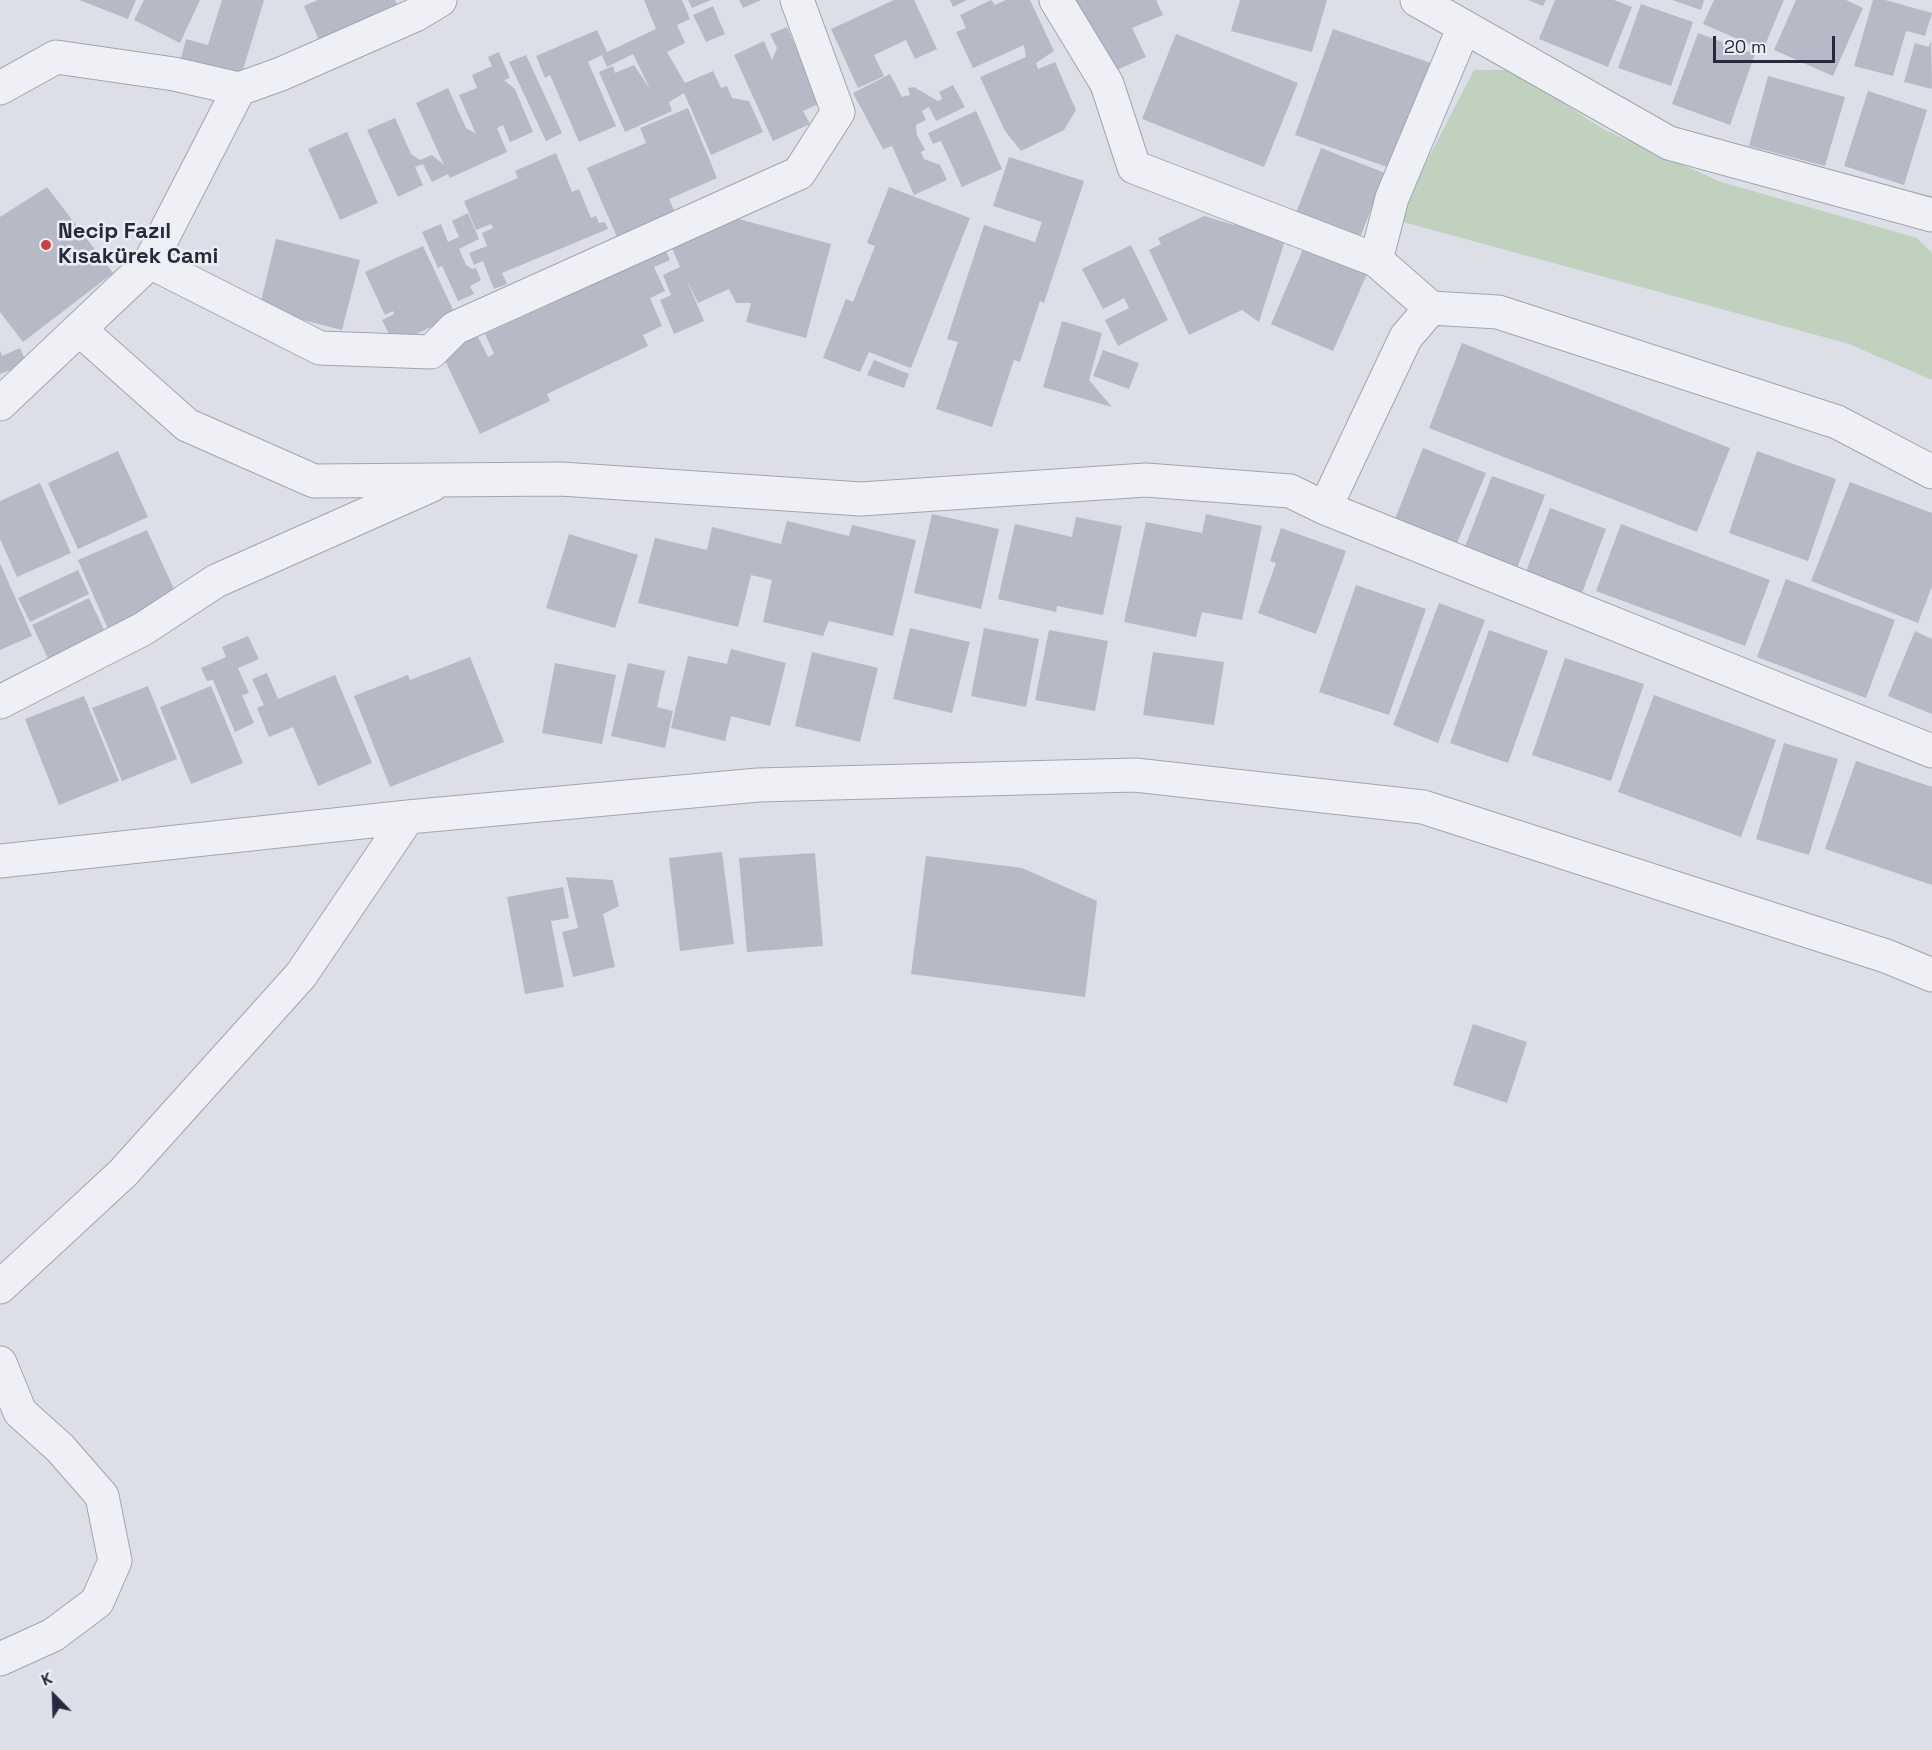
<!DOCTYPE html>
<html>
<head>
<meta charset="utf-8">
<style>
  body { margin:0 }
  #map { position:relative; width:1932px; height:1750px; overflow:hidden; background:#dcdfe7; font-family:"Space Grotesk",sans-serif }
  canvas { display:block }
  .north { position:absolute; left:24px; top:1666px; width:60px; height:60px; -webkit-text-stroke:4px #ebeef4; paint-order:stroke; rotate:337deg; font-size:16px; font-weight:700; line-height:24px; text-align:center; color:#252b3d }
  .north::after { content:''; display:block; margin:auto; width:21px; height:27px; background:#252b3d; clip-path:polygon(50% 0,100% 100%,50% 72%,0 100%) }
  .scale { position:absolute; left:1713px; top:36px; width:122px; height:27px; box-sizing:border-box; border:3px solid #252b3d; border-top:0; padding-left:8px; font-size:18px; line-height:21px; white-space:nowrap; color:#252b3d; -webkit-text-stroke:4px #ebeef4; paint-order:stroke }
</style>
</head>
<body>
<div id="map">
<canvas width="1932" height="1750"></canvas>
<div class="north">K</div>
<div class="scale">20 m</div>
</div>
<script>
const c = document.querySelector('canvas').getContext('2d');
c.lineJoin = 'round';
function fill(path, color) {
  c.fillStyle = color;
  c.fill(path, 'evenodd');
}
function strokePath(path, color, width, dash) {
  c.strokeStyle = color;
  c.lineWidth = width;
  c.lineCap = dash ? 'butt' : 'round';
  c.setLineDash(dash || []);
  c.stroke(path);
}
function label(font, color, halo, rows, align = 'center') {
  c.font = font + ' "Space Grotesk",sans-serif';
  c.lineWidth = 5;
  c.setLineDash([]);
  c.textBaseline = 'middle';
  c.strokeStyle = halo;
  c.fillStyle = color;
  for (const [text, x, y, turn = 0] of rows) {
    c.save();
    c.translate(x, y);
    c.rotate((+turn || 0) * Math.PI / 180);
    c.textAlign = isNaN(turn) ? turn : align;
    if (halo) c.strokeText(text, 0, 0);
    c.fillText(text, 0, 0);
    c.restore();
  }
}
const green = new Path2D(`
  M1474,70h39l90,59 118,53 196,56 15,15v127l-83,-36 -453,-124z`);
const building = new Path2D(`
  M79,0h57l-8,19z
  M144,0h56l-20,43 -46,-23z
  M222,0h42l-24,80 -60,-18 6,-23 22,6z
  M318,0h77l6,12 -80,33 -17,-39z
  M644,0h38l8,19 -13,6 8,18 -18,9 18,31 28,-12 8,17 6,-2 5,12 17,3 14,31 -52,23 -27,-62 -15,9 3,9 -47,21 -26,-60 14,-6 2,7 19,-8 16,24 -17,-35 -26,13 -5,-12 -14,7 28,64 -37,16 -29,-67 -5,3 -9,-22 61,-26 10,22 49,-23z
  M688,0h23l-19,8z
  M739,0h22l-18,8z
  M894,0h20l23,49 -22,10 -9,-19 -32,15 10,21 -26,12 -27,-59z
  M950,0h17l-14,7z
  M991,0l4,5 11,-5h24l24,51 -18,12 2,6 17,-7 21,48 -12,20 -43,21 -16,-20 -25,-54 46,-20 -2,-12 -51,23 -17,-36 10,-4 -6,-13z
  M1075,0h81l7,15 -31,13 14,29 -38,17z
  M1240,0h87l-15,52 -81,-21z
  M1528,0h18l-3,6z
  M1555,0h59l18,7 -24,60 -69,-28z
  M1672,0h32l-3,10z
  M1714,0h70l-21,50 -60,-26z
  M1796,0h50l17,8 -30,68 -59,-26z
  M1873,0h12l47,13 -7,23 -19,-5 -13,45 -39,-10z
  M1641,4l52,18 -22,64 -53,-18z
  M713,6l12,28 -19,8 -13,-27z
  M787,27l34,76 -18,8 7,13 -37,17 -39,-86 30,-14 8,19 5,-12 -7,-14z
  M1333,29l98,34 -38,106 -98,-34z
  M1698,33l57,21 -25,71 -58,-21z
  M1176,34l122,49 -34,84 -122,-48z
  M1931,39l1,50 -28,-7 11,-39 14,4z
  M499,52l11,26 -6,2 11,9 18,43 -23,10 -7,-17 -6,3 10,24 -57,26 -2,-4 -16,8 -9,-18 -8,3 8,18 -25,12 -31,-67 28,-12 16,36 9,6 12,-5 12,10 -28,-62 32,-15 18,40 10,6 -17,-39 18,-7 -5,-13 20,-9 -4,-9z
  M526,55l36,78 -16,8 -37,-79z
  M890,74l12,23 8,-2 -2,-7 6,-1 24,14 4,-2 -3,-7 14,-7 12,22 -29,14 -7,-14 -7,4 4,9 -10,5 1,10 8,15 -4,2 3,7 16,6 7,15 -33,15 -22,-49 -9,3 -30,-56z
  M1768,76l77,21 -20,69 -76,-20z
  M1868,91l59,19 -23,75 -60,-19z
  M688,108l29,70 -48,21 9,20 -58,25 -33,-76 59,-25 -6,-15z
  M976,111l26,58 -40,18 -21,-46 -8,3 -5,-11z
  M347,132l31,71 -38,17 -32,-71z
  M1321,148l64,25 -27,70 -64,-25z
  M556,153l16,39 7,-3 12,29 5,-2 3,7 6,-1 3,7 -106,44 5,11 -13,5 -11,-28 -9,4 -5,-12 18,-7 -5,-13 11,-5 -2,-4 -15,6 -12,-29 54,-23 -3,-7z
  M1009,157l75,24 -40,122 -4,-2 -20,61 -6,-2 -22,67 -56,-18 22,-67 -11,-3 37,-114 51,17 7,-20 -49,-16z
  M47,187l66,86 -90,69 -23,-30v-95z
  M889,187l81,31 -59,150 -42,-16 -9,20 -37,-14 23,-59 7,3 22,-56 -8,-3z
  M468,213l11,26 -20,10 7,16 6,4 4,-1 5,12 -11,6 4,8 -16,7 -16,-35 -4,2 -16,-36 19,-8 7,18 11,-5 -7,-16z
  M1237,215l51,16 -29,91 -17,-12 -53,25 -40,-85 12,-6 -3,-6 46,-22 30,9z
  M731,217l100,27 -25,94 -60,-16 5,-19h-15l-7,-14 -31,14 -12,-25 18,43 -30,13 -14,-34 11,-5 -8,-20 17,-8 -9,-21z
  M276,239l84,21 -18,70 -83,-21z
  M661,240l9,20 -16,7 11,24 -15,7 12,28 -19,9 5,11 -101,48 3,7 -70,33 -39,-82 36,-17 11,22 6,-3 -9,-20 79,-36 -5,-10z
  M1131,245l37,75 -50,26 -13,-26 24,-12 -5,-10 -21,11 -21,-40z
  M423,246l33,70 -58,26 -8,-6 -8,-16 12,-6 -1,-3 -8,4 -20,-43z
  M1304,247l63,27 -34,77 -62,-27z
  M1062,321l40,12 -13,47 23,27 -69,-20z
  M1462,343l268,105 -33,84 -268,-104z
  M20,348l7,16 -27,10v-24l2,6z
  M1103,350l36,13 -10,26 -36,-13z
  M874,360l35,14 -5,14 -37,-13z
  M1423,448l63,25 -29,70 -62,-24z
  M118,451l30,66 -70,32 -30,-66z
  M1757,451l79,28 -28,82 -79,-28z
  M1492,476l53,19 -28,73 -53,-19z
  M1850,482l82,31v73l-14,37 -107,-42z
  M40,483l31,70 -54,24 -17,-38v-38z
  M1550,508l56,21 -24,64 -56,-21z
  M932,514l67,15 -18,80 -67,-16z
  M1206,514l56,12 -20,94 -40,-8 -6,25 -72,-15 22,-100 56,11z
  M1076,517l46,9 -19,89 -46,-9 -1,6 -58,-13 17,-75 57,13z
  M787,521l62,15 3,-11 64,15 -23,96 -64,-15 -6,15 -60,-14 9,-42 -21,-5 -13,52 -100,-24 17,-65 52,12 5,-23 69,17z
  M1621,524l149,56 -25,66 -149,-55z
  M1281,528l65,23 -30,83 -58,-21 18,-50 -6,-2z
  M147,530l31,68 -70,31 -30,-69z
  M569,534l69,21 -23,73 -69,-20z
  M0,563l32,73 -32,14z
  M78,570l11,24 -59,28 -12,-24z
  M1786,579l109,41 -29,78 -109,-41z
  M1356,585l70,24 -37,106 -70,-23z
  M89,598l20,42 -57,27 -20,-42z
  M1439,603l46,17 -47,123 -45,-18z
  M910,628l60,14 -18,71 -59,-14z
  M984,628l55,11 -13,68 -55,-11z
  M1049,630l59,11 -13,70 -60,-11z
  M1489,630l59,21 -40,112 -58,-20z
  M1915,631l17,8v75l-44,-18z
  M248,636l11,23 -21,9 11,25 -7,2 12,28 -19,9 -22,-52 -6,1 -6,-13 25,-11 -4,-10z
  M731,649l55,14 -16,63 -39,-10 -6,25 -54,-13 17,-72 39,8z
  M812,652l66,16 -18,74 -65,-16z
  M1153,652l71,10 -10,63 -71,-10z
  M470,657l34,85 -114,45 -36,-91 54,-21 2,5z
  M1565,658l79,26 -33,97 -79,-26z
  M555,663l61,12 -14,69 -60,-11z
  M628,663l37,8 -8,36 16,4 -8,37 -54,-12z
  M267,673l11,26 57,-24 37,88 -54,23 -25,-59 -24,10 -12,-29 7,-3 -12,-26z
  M148,686l29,73 -55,22 -30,-73z
  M211,686l32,77 -52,21 -31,-77z
  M1654,695l122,45 -35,97 -123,-45z
  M84,696l35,85 -60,24 -34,-86z
  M1784,743l54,16 -29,96 -53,-16z
  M1856,761l76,26v98l-107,-36z
  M722,852l12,92 -54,7 -11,-93z
  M815,853l8,93 -76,6 -8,-94z
  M926,856l96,12 75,33 -12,96 -174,-23z
  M566,877l47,3 6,26 -16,8 12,53 -42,10 -11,-45 16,-4z
  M563,887l6,31 -18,3 13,66 -39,7 -18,-97z
  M1473,1024l54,18 -20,61 -54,-18z`);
const minor = new Path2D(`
  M1056,0l51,84 27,83 242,93
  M1417,0l252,143 263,72
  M0,88l56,-31 118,17 65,15 42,-15 134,-59 25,-15
  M150,262l170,86 111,4 24,-24 344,-155 39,-61 -41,-112
  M1431,308l-55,-48 16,-62 72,-171
  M79,329l108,96 127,56 247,-2 300,20 285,-19 144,11 35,17 607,243
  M0,404l150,-142 89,-173
  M1325,508l81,-171 25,-29 67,4 339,110 95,50
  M0,702l143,-73 73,-48 216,-96
  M0,861l408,-44 350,-32 377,-10 288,32 463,149 46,19
  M0,1287l123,-114 178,-198 107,-158
  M0,1363l20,49 40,36 42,48 13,65 -18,41 -44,33 -53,24`);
const markers = [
  [46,245,6,"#d13b42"]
];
const poiNames = [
  ["Necip Fazıl",58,232],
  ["Kısakürek Cami",58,257]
];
fill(green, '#c0d1bd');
fill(building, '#b6bac6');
strokePath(minor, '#a1a5b1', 35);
strokePath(minor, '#eff0f5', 33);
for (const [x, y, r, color] of markers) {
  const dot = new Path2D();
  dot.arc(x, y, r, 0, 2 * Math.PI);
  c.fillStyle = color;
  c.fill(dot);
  strokePath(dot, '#ebeef4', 2);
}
label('bold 22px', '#252b3d', '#ebeef4', poiNames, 'left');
</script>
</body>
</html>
